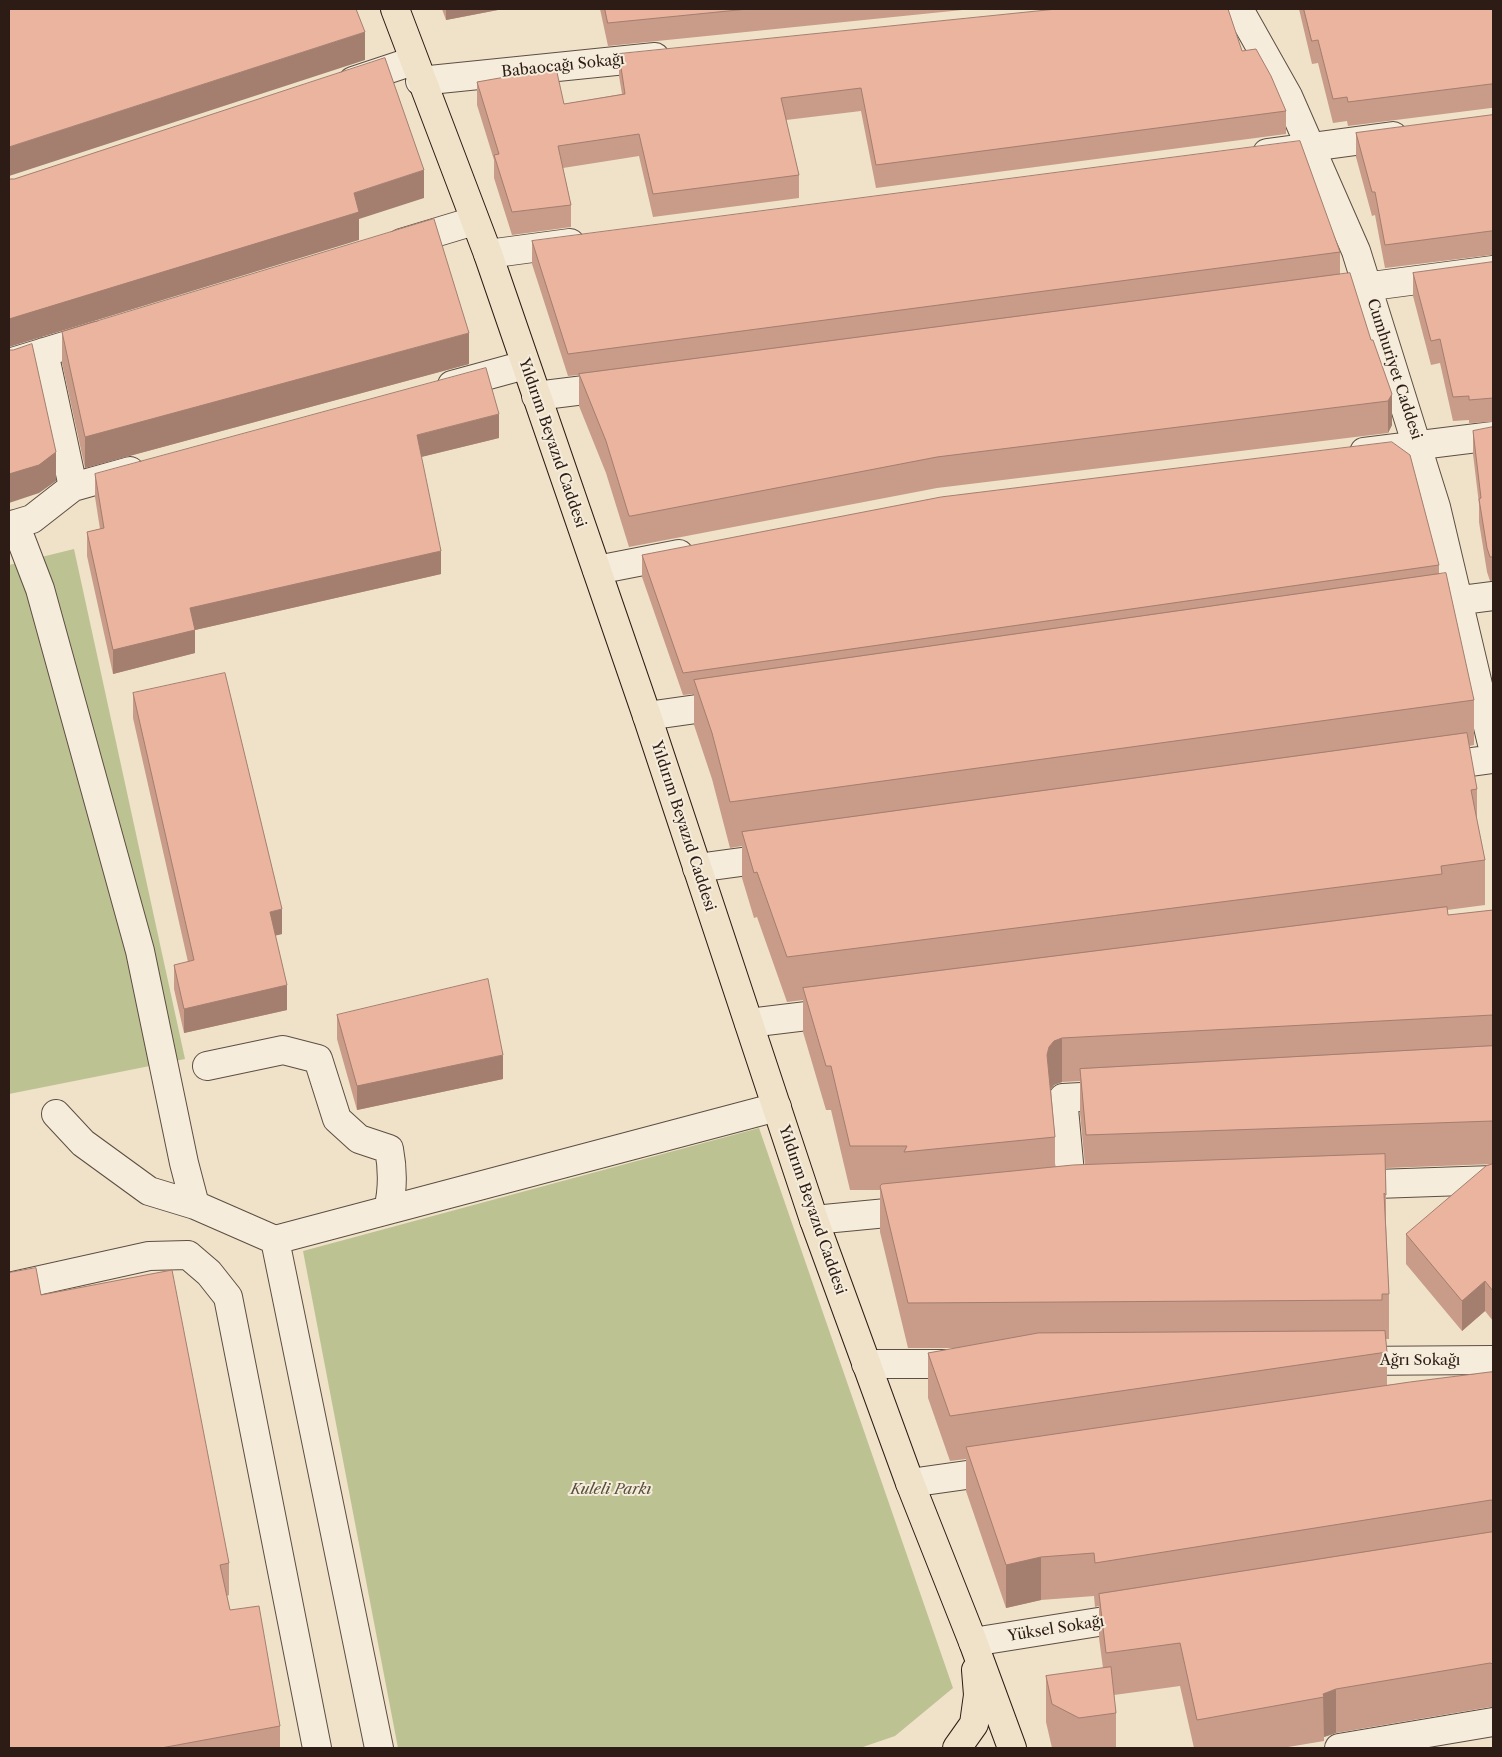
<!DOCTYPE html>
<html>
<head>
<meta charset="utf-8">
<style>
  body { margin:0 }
  #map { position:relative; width:1502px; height:1757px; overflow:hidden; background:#efe2c8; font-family:"Libre Caslon Text",serif }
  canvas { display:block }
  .frame { position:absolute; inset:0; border:10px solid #2c1c15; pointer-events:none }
</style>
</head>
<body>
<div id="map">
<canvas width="1502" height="1757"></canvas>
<div class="frame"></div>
</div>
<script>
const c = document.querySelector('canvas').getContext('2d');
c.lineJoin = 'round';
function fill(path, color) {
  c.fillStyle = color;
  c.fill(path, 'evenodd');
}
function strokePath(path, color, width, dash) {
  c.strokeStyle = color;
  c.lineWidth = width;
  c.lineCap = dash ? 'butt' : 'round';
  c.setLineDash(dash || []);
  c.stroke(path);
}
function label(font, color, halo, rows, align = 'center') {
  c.font = font + ' "Libre Caslon Text",serif';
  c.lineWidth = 4;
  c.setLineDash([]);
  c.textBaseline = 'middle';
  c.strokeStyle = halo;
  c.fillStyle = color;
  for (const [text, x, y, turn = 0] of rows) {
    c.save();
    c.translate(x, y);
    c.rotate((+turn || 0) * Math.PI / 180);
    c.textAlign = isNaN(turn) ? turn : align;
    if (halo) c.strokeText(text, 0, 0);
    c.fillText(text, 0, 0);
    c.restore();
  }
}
const green = new Path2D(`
  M74,549l111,510 -176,35v-529z
  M759,1128l194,560 -58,48 -35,12h-462l-95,-497z`);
const minor = new Path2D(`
  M1239,9l49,87 68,155 80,256 57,241
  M353,81l60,-20
  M420,81l235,-24
  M1267,153l126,-17
  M401,243l73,-22
  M488,254l82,-11
  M1319,293l174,-23
  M44,352l29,135
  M9,363l88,-27
  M452,385l73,-20
  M536,396l81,-10
  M1364,452l129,-16
  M15,524l25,65 100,362 44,212 11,42
  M9,526l23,-7 41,-32 57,-16
  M597,570l82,-16
  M1415,606l78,-10
  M647,716l85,-12
  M1435,767l58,-8
  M697,868l81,-11
  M749,1023l91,-11
  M207,1066l76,-16 35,9 19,60 22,20 30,10c4,21 4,41 -1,61
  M56,1114l27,29 66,48 46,14 80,35
  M1347,1185l146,-5
  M1072,1195l-9,-97 55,-3
  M814,1220l104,-10
  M9,1287l140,-31 39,-1 21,18 19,24 89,451
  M1350,1361l143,-1
  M866,1364h98
  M910,1483l92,-13
  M973,1642l163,-26
  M379,1748l-104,-508 502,-133
  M1339,1748l154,-26`);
const major = new Path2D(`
  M395,9l93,245 159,462 167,504 96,263 63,159 39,106
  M957,1748l17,-24 4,-29 -2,-25`);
const wall = new Path2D(`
  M442,9h61l-57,11z
  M600,9h372l-364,37z
  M1299,9h194v99h-2l-143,18 -1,-5 -14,2 -15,-60 -6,1z
  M1242,51l44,60v23l-410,54 -15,-77 -75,9 13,55v23l-146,19 -14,-61 -76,12 8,37v22l-59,8 -18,-57v-18l-17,-55v-23l87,22 58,-10 -3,-18v-22z
  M1493,115v140h-2l-106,13 -10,-53 -3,1 -16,-59v-24z
  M532,241l808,11v22l31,66 21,54v31l-4,8 -451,55 -308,59 -23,-74 -27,-67v-31l-11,1 -36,-112z
  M1493,262v160l-24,1v-3l-16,1 -13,-58 -9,2 -18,-69v-23z
  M62,332l407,32 -384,104 -23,-105z
  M1493,427v154h-3l-3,-9 -8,-50v-18l-6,-50v-23z
  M499,438l-78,19 20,117 -246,56v23l-82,21 -26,-118v-24l13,-3 -5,-32v-23z
  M642,555l797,10v9l35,126v45l-5,1 8,43v32l8,39v45l-38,5 1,5 45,-5v411l-8,-10 -23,20 -56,-67v-30l87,-70 -107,4v56l3,70v45h-3l1,13v33l106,-13v335h-3l-154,26 -12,4v4l-42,7h-88l-14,-62 -66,9 2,18v35h-64l-6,-26v-46l57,-8 -4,-30v-32l-4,1 -1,-11 -53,4 -35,8 -40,-117v-32l-16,2 -22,-63v-45l29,-5h-49l-28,-116v-42h-30l-19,-80h-5l-23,-78v-32l-16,2 -30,-85 -3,1 -12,-40v-32l-12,2 -18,-69 -18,-54v-31l-11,1 -41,-118zM1080,1081v32l5,52 -30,2v-30l-4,-48 3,-4 8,-3z
  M133,693l149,241 -7,1 12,75 -103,23 -10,-44v-24l14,-3 -55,-244z
  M337,1015l166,64 -146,31 -20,-71z
  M41,1295l188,268v32l-2,1 3,14 50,116v22h-271z`);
const shadedWall = new Path2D(`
  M446,9h57l-57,11z
  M365,32v28l-356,116v-29z
  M424,170v28l-65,21v21l-350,107v-28l345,-126z
  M469,333v31l-384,104v-31z
  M1392,394v31l-4,8v-32z
  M499,414v24l-82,20v-23z
  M56,452v29l-17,12 -30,10v-29z
  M441,551v23l-246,56v23l-82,21v-24l77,-42z
  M282,909v25l-12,3v-25z
  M287,985v25l-103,23v-24z
  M1062,1038v44l-8,3 -5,6 -2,-36 2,-8 5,-6z
  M503,1055v24l-146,31v-24z
  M1485,1281v30l-23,20v-30z
  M1041,1557v43l-35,8v-43z
  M1336,1689v44l-12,4 -1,-43z`);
const building = new Path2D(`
  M9,9h347l9,23 -356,115z
  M605,9h143l-140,14z
  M1057,9h171l14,42 14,-2 15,27 15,35 -410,54 -15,-77 -80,10 18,77 -146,19 -14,-60 -81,12 13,59 -59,7 -18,-57 5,-1 -22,-72 79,-14 8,36 61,-10 -6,-40z
  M1304,9h189v75h-2l-143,18 -1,-5 -14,2 -15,-59 -6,1z
  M385,58l39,112 -70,23 5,19 -350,107v-140h5z
  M1493,115v116h-2l-106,14 -10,-53h-3l-16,-59z
  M1300,141l40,111 -772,102 -36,-113z
  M434,219l35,114 -384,104 -23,-105z
  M1493,262v136l-24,2v-4l-16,1 -13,-58 -9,2 -18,-68z
  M1350,273l21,67h2l19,54 -4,7 -451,56 -306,59h-2l-23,-75 -27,-67z
  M32,344l24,108 -17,13 -30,9v-124h4z
  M486,368l13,46 -82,21 24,116 -251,57 5,22 -82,20 -26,-118 17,-4 -9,-54z
  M1493,427v130h-3l-3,-9 -8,-49 2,-1 -8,-67z
  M1392,442l18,13 29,110 -756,108 -41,-118 299,-58z
  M1446,573l28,127 -744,102 -18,-69 -18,-53z
  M225,673l57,236 -12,3 17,73 -103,24 -10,-44 20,-5 -61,-267z
  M1467,733l10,56 -6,1 14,70 -44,6 1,8 -655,83 -30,-85 -3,1 -12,-41z
  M1447,907l1,8 45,-5v105l-431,23 -8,3 -5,6 -2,8 8,82 -151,15 3,-6h-57l-19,-80h-5l-23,-78z
  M488,979l15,76 -146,31 -20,-71z
  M1493,1046v75l-407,14 -6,-66z
  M1385,1154l1,41 -2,-2 5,101h-7v6l-474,3 -28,-117 2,-2 191,-19z
  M1493,1164v127l-8,-10 -23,20 -56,-67 80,-68z
  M36,1268l5,27 131,-25 57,293 -9,2 10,45 29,-4 21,120 -119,22h-152v-475z
  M1385,1331l2,21 -437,64 -22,-63 110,-20z
  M1493,1372v129l-2,-1 -396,63 -1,-10 -53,4 -35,8 -40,-118 444,-65z
  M1493,1532v132l-3,-1 -154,26 -13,5 1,3 -127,23 -17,-77 -74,10 -7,-59z
  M1111,1667l5,46 -37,5 -27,-14 -6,-28z`);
const streetNames = [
  ["Babaocağı Sokağı",563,66,-6],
  ["Cumhuriyet Caddesi",1394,369,72],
  ["Yıldırım Beyazıd Caddesi",552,443,71],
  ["Yıldırım Beyazıd Caddesi",683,826,72],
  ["Yıldırım Beyazıd Caddesi",812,1210,71],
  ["Ağrı Sokağı",1420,1361],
  ["Yüksel Sokağı",1056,1629,-9]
];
const parkNames = [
  ["Kuleli Parkı",611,1490]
];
fill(green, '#bdc293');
strokePath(minor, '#5d4e42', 30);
strokePath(major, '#2c1c15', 30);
strokePath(minor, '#f5ecdb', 28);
strokePath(major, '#efe2c8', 28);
fill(wall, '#c99b89');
fill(shadedWall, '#a47e6f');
fill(building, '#eab49f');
strokePath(building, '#a47e6f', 1);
label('15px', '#2c1c15', '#f5ecdb', streetNames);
label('italic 15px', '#584e3b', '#f5ecdb', parkNames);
</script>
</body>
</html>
